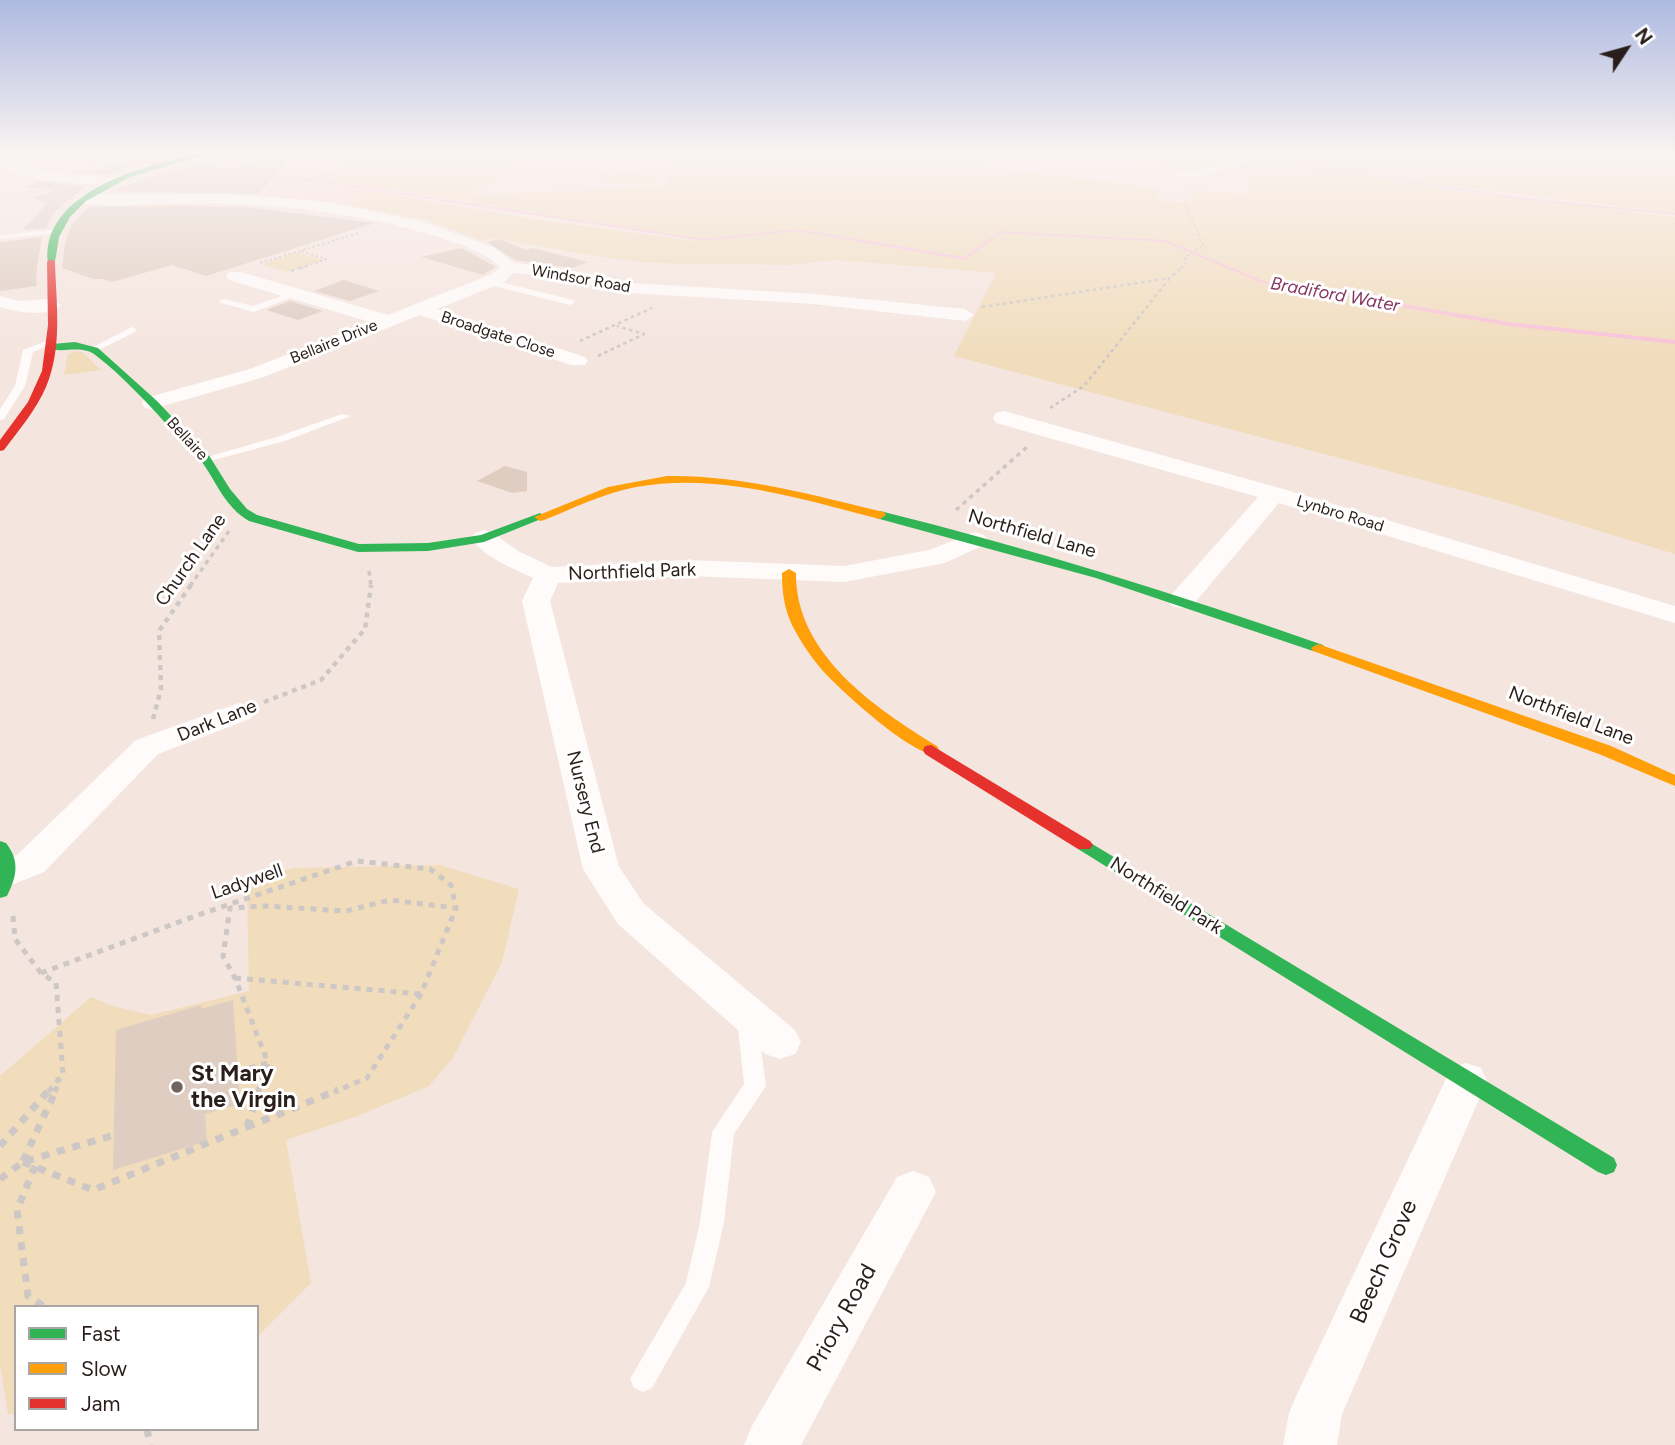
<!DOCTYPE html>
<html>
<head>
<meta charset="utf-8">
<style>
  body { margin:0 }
  #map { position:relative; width:1675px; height:1445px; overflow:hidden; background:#f5e5df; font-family:Figtree,sans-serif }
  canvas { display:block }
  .legend { position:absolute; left:14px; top:1305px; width:245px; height:126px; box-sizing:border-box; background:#fff; border:2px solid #a9a5a4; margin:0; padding:9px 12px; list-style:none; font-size:21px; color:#291e1b }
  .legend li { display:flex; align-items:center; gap:14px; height:35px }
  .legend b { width:35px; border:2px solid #a9a5a4 }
  .north { position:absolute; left:1591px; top:14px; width:70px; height:70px; -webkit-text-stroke:5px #fff; paint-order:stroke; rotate:54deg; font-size:19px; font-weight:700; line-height:28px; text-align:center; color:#291e1b }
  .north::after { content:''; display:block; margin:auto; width:24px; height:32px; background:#291e1b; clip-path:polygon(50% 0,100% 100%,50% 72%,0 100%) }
</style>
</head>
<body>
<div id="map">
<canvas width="1675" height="1445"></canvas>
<ul class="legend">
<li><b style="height:9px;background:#30b455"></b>Fast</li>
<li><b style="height:9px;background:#ff9f0a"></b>Slow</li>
<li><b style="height:9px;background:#e5322d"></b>Jam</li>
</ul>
<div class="north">N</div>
</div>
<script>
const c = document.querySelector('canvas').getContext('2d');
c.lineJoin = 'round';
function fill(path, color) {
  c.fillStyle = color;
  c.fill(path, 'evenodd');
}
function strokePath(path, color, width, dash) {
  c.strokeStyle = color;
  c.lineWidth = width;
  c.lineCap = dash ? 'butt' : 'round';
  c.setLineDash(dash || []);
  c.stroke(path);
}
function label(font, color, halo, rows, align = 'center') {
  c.font = font + ' Figtree,sans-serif';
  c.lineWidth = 6;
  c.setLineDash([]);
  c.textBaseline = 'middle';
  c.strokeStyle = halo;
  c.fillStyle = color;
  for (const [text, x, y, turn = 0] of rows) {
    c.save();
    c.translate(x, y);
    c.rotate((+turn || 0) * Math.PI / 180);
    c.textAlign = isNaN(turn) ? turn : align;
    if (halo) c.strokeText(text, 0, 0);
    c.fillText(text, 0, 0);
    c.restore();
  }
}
const built = new Path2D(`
  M284,176l29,1 67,10 -32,18 -84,-9z`);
const green = new Path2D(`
  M371,155l48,3 9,-3h45l47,6 -49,34 188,-8 6,-2 5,-15 6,-9 -3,-6h158l78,9 77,3 175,21 -4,12 37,3 -6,-13 59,4 3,-14 -41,-6 68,-19h398v58l-247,-30 -8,3 255,31v337l-181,-55 -540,-143 42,-83 -160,-13 -44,5 -142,-2 -62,-8 -93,-17 -13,3 -51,-20 -83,-16 24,-14 161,28 163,22 2,-2 -385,-62z
  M871,155h137c-37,18 -96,5 -137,0z
  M1113,155h142l-65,16z
  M608,169l57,8 -18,9 -58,-8z
  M299,252l24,8 -37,12 -25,-8z
  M76,351l6,1 19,18 -37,5 4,-21z
  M440,865l79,24 -17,73 -49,96 -24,28 -71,30 -72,24 25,143 -54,54v-30h-241v107h-8l-8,-49v-289l91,-79 21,9 39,9 98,-24 -2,-104 22,-13 27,-6z`);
const stream = new Path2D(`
  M54,155h5l55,16 62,3 -2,1 -60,-2z
  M1304,165l221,33 150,15v2l-150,-15 -220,-33z
  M261,176l58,4 384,59 94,-10 167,28 36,-26 166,9 97,41 246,41 166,18v4l-166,-18 -247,-43 -97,-41 -164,-9 -36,27 -168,-29 -94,10 -384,-59 -59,-4z`);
const building = new Path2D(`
  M266,155h28l-36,39 -145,-3 32,-13 53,-14 35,5z
  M141,156l18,1 -52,18 -42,-4 30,-1z
  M39,181l46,5 -31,27 -8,15 -24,2 26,-27 -16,-5 25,-8 -32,-3z
  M180,206l67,1 128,16 -169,53 -34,-11 -60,17 -9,-3h-10l-31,-11 3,-26 7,-18 17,-17z
  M42,237l-6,37 1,12 -37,5v-49z
  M500,239l26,11 6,-2 56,14 -17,6 -56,-8 -28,-18z
  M462,248l34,19 -13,8 -62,-18z
  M344,280l35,11 -29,10 -36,-10z
  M290,301l33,10 -25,9 -32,-10z
  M505,466l22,6v19l-15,2 -35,-12z
  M233,1000l7,104 -35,10 2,27 -94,29 3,-140 85,-25v4z`);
const pathFar5 = new Path2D(`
  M85,155l23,6
  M260,263l99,-30
  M301,268l25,-9 -25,-8
  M1181,268l5,-5 -1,-6 18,-11 -18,-43`);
const pathFar4 = new Path2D(`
  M291,271l15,-5
  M982,307l188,-29
  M580,341l72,-33
  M598,356l46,-22 -27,-8
  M1050,408l34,-22 86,-108 13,-12`);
const pathFar3 = new Path2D(`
  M956,510l72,-64
  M369,571l2,15
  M190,586l39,-55`);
const pathFar2 = new Path2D(`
  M264,702l57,-22 44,-51 6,-44
  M153,719l8,-30 -2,-58 32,-46`);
const pathFar1 = new Path2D(`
  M13,916l2,23 26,34 15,10 7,91 -15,18
  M41,973l157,-58 159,-54 73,8 21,16 5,23
  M235,978l186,16
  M238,1071l30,-8
  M55,1092l5,-12
  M258,1092l10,-29 -33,-85 -12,-22 7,-48 35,-2 81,5 44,-11 66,8 -35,86 -54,84 -33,14`);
const path = new Path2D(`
  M247,1127l12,-37
  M247,1127l91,-37
  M0,1146l49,-56
  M23,1161l33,-71
  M23,1162l70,28 154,-63
  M35,1166l-18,44 11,86 17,11
  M0,1179l23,-17 91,-27
  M147,1429l3,16`);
const lane = new Path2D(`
  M1256,155h9l-68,22 -31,-2 31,-2z
  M59,229l-3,4 -56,6v-4z
  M488,279l85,21 2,2 -5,3 -85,-21v-4z
  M293,292l8,2 -47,18 -36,-10 5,-3 30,7z
  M132,327l5,3 -2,2 -38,19 -8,-2z
  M49,340l8,2 -24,10 -8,34 -21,33 -4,1v-11l15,-23 8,-36z
  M342,414l9,2 -66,25 -79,21 -6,-3 77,-22z
  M747,1011l7,2 3,6 9,67 -32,48 -10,88 -15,65 -57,101 -9,4 -9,-4 -4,-9 56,-96 14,-61 12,-90 32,-48 -7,-65 3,-6z`);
const street = new Path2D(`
  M0,160l45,12 67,6 7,4 -7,4 -68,-6 -44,-12z
  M84,194h142l95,7 98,20 74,26 21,16 33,3 84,17 183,11 151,15 9,6 -9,6 -151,-17 -183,-11 -84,-17 -34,-3 -9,9 -67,27 148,48 3,4 -3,4h-14l-151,-50 -156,62 -111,32 -8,-1 -3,-5 3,-5 105,-29 120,-47 -141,-42 -3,-4 3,-4h12l147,43 104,-41 8,-7c-16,-16 -41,-23 -62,-30 -84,-27 -171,-34 -258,-34 -28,-1 -76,6 -101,-1l-3,-3z
  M0,296l19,5 33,-2 9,6c-12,13 -46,7 -61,2z
  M1004,411l279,78 392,117v17l-396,-120 -87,103 -10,2 -10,-2 -4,-6 4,-6 86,-97 -262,-74 -3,-5 3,-5z
  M484,530l9,3 25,18 34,16 136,-7 156,6 85,-16 46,-18 9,3 4,5 -4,5 -39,18 -101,19 -156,-6 -130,7 -8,18 69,266 25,37 151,126 6,12 -6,12 -15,5 -15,-5 -147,-130 -35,-55 -61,-268 11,-23c-21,-10 -48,-20 -62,-40l4,-5z
  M239,703l11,2 5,7 -5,7 -92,35 -114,118 -35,14 -9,-3v-21l18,-8 118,-114z
  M1466,1063l15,5 6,13 -145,333 -5,31h-54l6,-32 8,-19 148,-313 6,-13z
  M913,1171l16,6 7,15 -135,253h-57l8,-19 145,-249z`);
const fast = new Path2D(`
  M194,155h10l-74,22 -44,24 -16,16 -11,20 -4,25 -7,2c-9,-71 94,-98 146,-109z
  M75,342l23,6 59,53 53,56 20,32 17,20 10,6 102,29 69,-1 53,-8 59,-22 6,4 -62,25 -56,9 -70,1 -109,-31c-24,-14 -32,-38 -47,-59 -8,-12 -20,-22 -30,-32 -24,-26 -50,-55 -78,-76 -15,-10 -34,1 -47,-7l5,-3z
  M880,511c150,37 297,83 443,134l2,3 -7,4 -5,-1 -217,-73 -220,-60 -2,-3z
  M1084,839l530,319 3,7 -3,7 -8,3 -8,-3 -520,-323 -3,-4 3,-4z
  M0,841l6,2c14,18 11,33 1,53l-7,2z`);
const slow = new Path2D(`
  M667,476c75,-1 145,19 217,36l2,3 -6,4c-79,-20 -162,-47 -244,-32 -32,6 -62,21 -92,33l-4,1 -6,-4 74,-30z
  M789,569l7,4c-1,81 79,135 141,173l2,4 -2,4c-22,5 -99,-66 -115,-84 -12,-14 -22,-29 -30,-45 -8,-17 -10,-34 -10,-52z
  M1318,644l293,102 64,29v11l-76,-32 -286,-103 -2,-3z`);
const jam = new Path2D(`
  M51,259l4,3c1,41 8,85 -9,125 -10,23 -27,43 -42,63l-4,1v-11l28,-38 14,-31 6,-46 -1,-63z
  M931,745l159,96 3,4 -3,4h-12l-153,-95 -2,-4 2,-4z`);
const markers = [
  [177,1087,7,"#706460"]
];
const farStreetnames = [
  ["Windsor Road",581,279,10],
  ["Broadgate Close",498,335,18],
  ["Bellaire Drive",334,342,-22],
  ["Bellaire",187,439,47],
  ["Lynbro Road",1340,514,17]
];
const farWaternames = [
  ["Bradiford Water",1335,295,10]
];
const streetNames = [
  ["Northfield Lane",1032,534,16],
  ["Church Lane",191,560,-55],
  ["Northfield Park",632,572,-2],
  ["Northfield Lane",1571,716,21],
  ["Dark Lane",217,721,-22],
  ["Nursery End",585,802,76],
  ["Ladywell",247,882,-19],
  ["Northfield Park",1166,896,32]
];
const nearPoinames = [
  ["St Mary",191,1074],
  ["the Virgin",191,1100]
];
const nearStreetnames = [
  ["Beech Grove",1384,1262,-66],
  ["Priory Road",842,1318,-61]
];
fill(built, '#f7dbd1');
fill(green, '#f1dcbc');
fill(stream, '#f8c2d7');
fill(building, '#dfcdc2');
strokePath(pathFar5, '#cdc7c5', 2, [2.5, 2.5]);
strokePath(pathFar4, '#cdc7c5', 2.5, [3.5, 3.5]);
strokePath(pathFar3, '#cdc7c5', 3.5, [4.5, 4.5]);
strokePath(pathFar2, '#cdc7c5', 4.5, [5, 5]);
strokePath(pathFar1, '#cdc7c5', 5, [6, 6]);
strokePath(path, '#cdc7c5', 7, [8, 8]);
fill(lane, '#fefbfa');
fill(street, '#fefbfa');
fill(fast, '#30b455');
fill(slow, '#ff9f0a');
fill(jam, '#e5322d');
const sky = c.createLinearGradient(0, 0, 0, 357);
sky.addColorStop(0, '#aebae1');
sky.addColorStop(0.43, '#faf3f1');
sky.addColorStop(1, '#faf3f100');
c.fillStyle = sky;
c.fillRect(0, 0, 1675, 357);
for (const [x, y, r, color] of markers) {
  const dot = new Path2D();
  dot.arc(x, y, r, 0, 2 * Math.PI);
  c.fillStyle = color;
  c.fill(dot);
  strokePath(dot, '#fff', 2.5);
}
label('16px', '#291e1b', '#fff', farStreetnames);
label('italic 18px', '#84345e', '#fff', farWaternames);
label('19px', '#291e1b', '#fff', streetNames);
label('bold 23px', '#291e1b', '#fff', nearPoinames, 'left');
label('23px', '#291e1b', '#fff', nearStreetnames);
</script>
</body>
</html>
